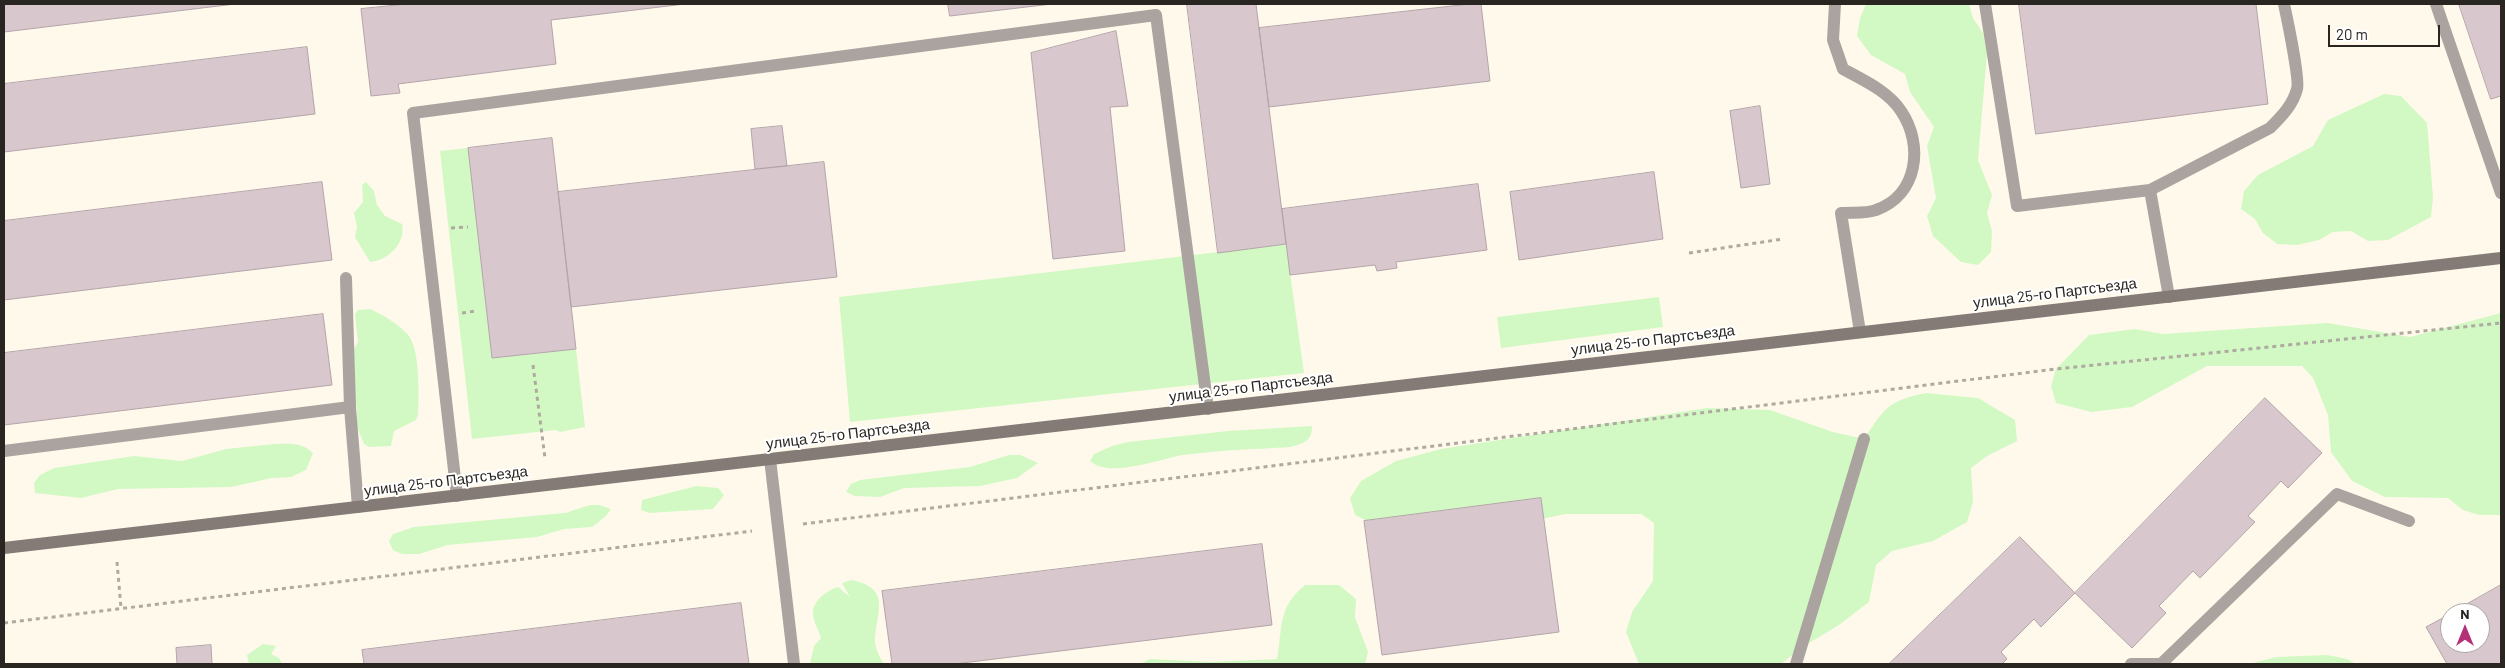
<!DOCTYPE html>
<html>
<head>
<meta charset="utf-8">
<style>
  body { margin:0 }
  #map { position:relative; width:2505px; height:668px; overflow:hidden; background:#fff9eb; font-family:Barlow,sans-serif }
  canvas { display:block }
  .frame { position:absolute; inset:0; border:5px solid #292621; pointer-events:none }
  .north { position:absolute; left:2440px; top:603px; width:50px; height:50px; box-sizing:border-box; background:#fff; border:1px solid #a9a8a6; border-radius:50%; rotate:0deg; font-size:14px; font-weight:700; line-height:20px; text-align:center; color:#292621 }
  .north::after { content:''; display:block; margin:auto; width:18px; height:22px; background:#b53177; clip-path:polygon(50% 0,100% 100%,50% 72%,0 100%) }
  .scale { position:absolute; left:2328px; top:25px; width:112px; height:22px; box-sizing:border-box; border:2px solid #292621; border-top:0; padding-left:6px; font-size:15px; line-height:18px; white-space:nowrap; color:#292621; -webkit-text-stroke:4px #fff; paint-order:stroke }
</style>
</head>
<body>
<div id="map">
<canvas width="2505" height="668"></canvas>
<div class="frame"></div>
<div class="north">N</div>
<div class="scale">20 m</div>
</div>
<script>
const c = document.querySelector('canvas').getContext('2d');
c.lineJoin = 'round';
function fill(path, color) {
  c.fillStyle = color;
  c.fill(path, 'evenodd');
}
function strokePath(path, color, width, dash) {
  c.strokeStyle = color;
  c.lineWidth = width;
  c.lineCap = dash ? 'butt' : 'round';
  c.setLineDash(dash || []);
  c.stroke(path);
}
function label(font, color, halo, rows, align = 'center') {
  c.font = font + ' Barlow,sans-serif';
  c.lineWidth = 4;
  c.setLineDash([]);
  c.textBaseline = 'middle';
  c.strokeStyle = halo;
  c.fillStyle = color;
  for (const [text, x, y, turn = 0] of rows) {
    c.save();
    c.translate(x, y);
    c.rotate((+turn || 0) * Math.PI / 180);
    c.textAlign = isNaN(turn) ? turn : align;
    if (halo) c.strokeText(text, 0, 0);
    c.fillText(text, 0, 0);
    c.restore();
  }
}
const green = new Path2D(`
  M1866,4h103l4,14 10,15 4,20 -9,107 14,35 -5,18 5,18 -1,21 -13,13 -17,-3 -28,-26 -6,-20 9,-18 -9,-52 7,-19 -24,-35 -5,-18 -34,-19 -14,-19 3,-18z
  M2384,94l17,2 26,27 6,74 -2,20 -43,23 -20,1 -17,-10 -18,1 -14,8 -22,5 -20,-1 -14,-11 -8,-14 -14,-10 3,-18 14,-16 55,-29 15,-26z
  M468,148l24,210 84,-9 9,78 -25,5 -4,-2 -84,9 -32,-288z
  M366,182l8,9 3,14 8,11 17,8c4,19 -13,36 -32,38l-15,-25 2,-10 -3,-14 9,-11 -1,-17z
  M1286,244l18,129 -454,49 -11,-125z
  M1659,297l4,30 -162,21 -4,-31z
  M370,309c12,5 30,16 39,27 11,15 10,59 9,78l-2,6 -22,11 -3,15 -22,1 -5,-3 -7,-17v-19l-10,-23v-24l11,-19 -3,-28 3,-4z
  M2501,313v202h-22l-16,-5 -15,-12 -63,-1 -33,-16 -21,-29 -3,-37 -15,-37 -11,-12h-95l-75,41 -41,5 -35,-9 -5,-17 5,-17 33,-34 46,-6 28,5 165,-11 82,14z
  M1926,393l52,5 37,22 2,21 -30,15 -16,12 2,34 -6,20 -34,19 -41,10 -16,14 -7,37 -30,23 -35,21 -23,18h-142l-13,-32 6,-20 21,-31 1,-58 -13,-9h-76l-37,8 -155,2 -18,-9 -5,-17 11,-17 35,-20 45,-12 266,-41 63,2 63,22 31,7c21,-31 23,-38 62,-46z
  M1312,426c0,15 -8,17 -21,21 -34,2 -67,3 -100,7 -27,2 -79,26 -101,7l4,-7 18,-8 16,-4 100,-11z
  M274,444c15,0 27,-2 39,9l-7,17 -15,7 -19,1 -41,9 -113,2 -37,9 -46,-5 -1,-10 6,-8 14,-7 80,-12 48,5 44,-12z
  M1009,455h11l18,8 -21,15 -37,8 -76,2 -24,9 -25,-1 -9,-4 5,-8 9,-4 110,-13z
  M696,486l22,2 6,7 -11,14 -64,4 -8,-3 1,-10z
  M590,505h9l12,4 -5,7 -14,11 -28,2 -27,8 -89,8 -29,9h-17l-9,-4 -4,-9 4,-7 21,-7 151,-14z
  M851,580c43,8 24,35 24,62 1,8 5,16 9,22h-74l4,-18 7,-8c-2,-7 -6,-13 -7,-19 -5,-16 11,-28 24,-32l12,10 -8,-14z
  M1305,585h34l17,14 -1,18 13,35 -3,12h-225l10,-5 61,3 66,-3c6,-32 0,-51 28,-74z
  M263,644l13,2 -5,8 8,4 3,6h-33l-2,-9z
  M2327,655l20,4 9,5h-107l27,-7z`);
const building = new Path2D(`
  M4,4h231l-231,28z
  M407,4h278l-134,16 5,44 -158,20 2,9 -29,3 -10,-87z
  M948,4h104l-102,12z
  M1187,4h69l30,240 -68,9z
  M1470,4h11l9,77 -221,26 -10,-79z
  M2019,4h237l12,100 -232,30z
  M2459,4h42v92l-10,3z
  M1116,31l12,75 -18,1 15,144 -72,8 -22,-206z
  M307,47l8,67 -311,38v-68z
  M1760,106l10,78 -29,4 -11,-77z
  M782,126l5,40 -32,3 -4,-40z
  M552,138l24,211 -84,9 -24,-210z
  M824,162l13,115 -266,30 -13,-115z
  M1654,172l9,67 -144,21 -9,-68z
  M322,182l10,78 -328,40v-79z
  M1478,184l9,66 -91,12 1,6 -20,3 -2,-6 -85,10 -8,-66z
  M323,314l9,71 -328,40v-72z
  M2265,398l57,55 -34,35 -7,-7 -33,35 7,6 -55,56 -7,-7 -34,35 7,7 -34,35 -57,-55z
  M1541,498l18,134 -177,23 -18,-134z
  M2020,537l55,56 -34,34 -7,-8 -33,33 6,7 -5,5h-113z
  M1262,544l10,81 -318,39h-62l-10,-73z
  M2501,585v79h-54l-21,-37 24,-13v29h30v-30h-29z
  M741,603l8,61h-385l-2,-14z
  M211,645l1,19h-35l-1,-16z`);
const path = new Path2D(`
  M451,228l17,-1
  M1689,253l94,-14
  M462,313l14,-2
  M533,365l12,93
  M803,524l1253,-155 445,-46
  M117,562l4,46
  M4,623l748,-92`);
const lane = new Path2D(`
  M1835,4l-2,36 10,29c20,11 45,22 58,42 23,34 17,84 -25,99 -10,4 -24,2 -35,3l19,119
  M1985,4l32,202 133,-16 19,107
  M2436,4l65,189
  M2150,190l120,-62c11,-11 23,-23 27,-39 3,-9 -10,-71 -13,-85
  M350,407l8,100
  M4,451l346,-44 -4,-129
  M770,459l24,205
  M457,496l-44,-383 743,-98 52,394
  M1796,664l68,-225
  M2131,664h30l176,-170 72,27`);
const secondary = new Path2D(`
  M4,548l2497,-290`);
const streetNames = [
  ["улица 25-го Партсъезда",2055,293,-7],
  ["улица 25-го Партсъезда",1653,340,-7],
  ["улица 25-го Партсъезда",1251,387,-7],
  ["улица 25-го Партсъезда",848,434,-7],
  ["улица 25-го Партсъезда",446,481,-7]
];
fill(green, '#d2f9c4');
fill(building, '#d8c8ce');
strokePath(building, '#b4a4aa', 1);
strokePath(path, '#afaa9f', 3, [4, 4]);
strokePath(lane, '#aaa3a0', 12);
strokePath(secondary, '#847a76', 12);
label('15px', '#292621', '#fff', streetNames);
</script>
</body>
</html>
